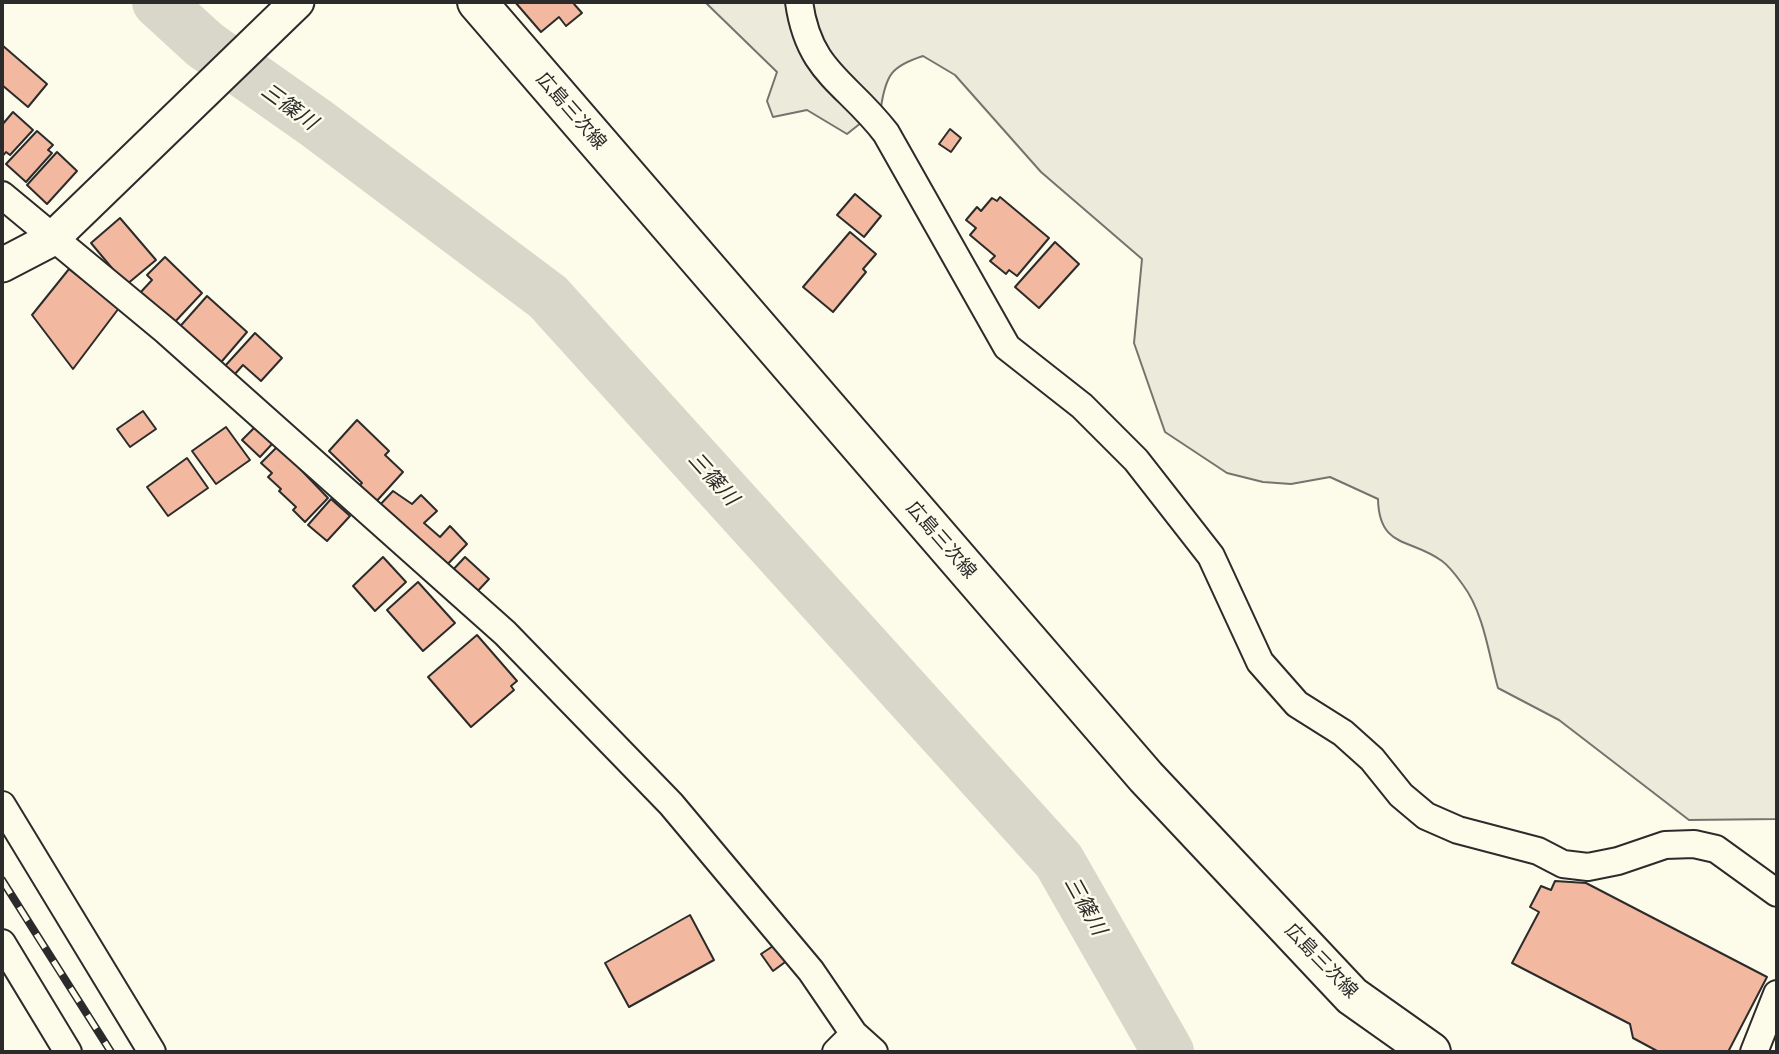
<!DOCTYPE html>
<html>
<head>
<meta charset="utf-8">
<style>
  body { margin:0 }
  #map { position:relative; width:1779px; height:1054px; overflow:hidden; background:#fdfbea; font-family:Quicksand,sans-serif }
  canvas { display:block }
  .frame { position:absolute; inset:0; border:4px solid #2b2b2b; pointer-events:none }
</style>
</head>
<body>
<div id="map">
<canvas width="1779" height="1054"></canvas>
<div class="frame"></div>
</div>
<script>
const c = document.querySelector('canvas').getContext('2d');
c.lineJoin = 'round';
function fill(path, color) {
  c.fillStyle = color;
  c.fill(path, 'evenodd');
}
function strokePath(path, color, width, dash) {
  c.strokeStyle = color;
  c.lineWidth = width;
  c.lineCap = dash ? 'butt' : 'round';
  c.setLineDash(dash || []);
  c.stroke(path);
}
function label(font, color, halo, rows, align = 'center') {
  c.font = font + ' Quicksand,"Noto Sans JP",sans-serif';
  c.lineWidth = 5;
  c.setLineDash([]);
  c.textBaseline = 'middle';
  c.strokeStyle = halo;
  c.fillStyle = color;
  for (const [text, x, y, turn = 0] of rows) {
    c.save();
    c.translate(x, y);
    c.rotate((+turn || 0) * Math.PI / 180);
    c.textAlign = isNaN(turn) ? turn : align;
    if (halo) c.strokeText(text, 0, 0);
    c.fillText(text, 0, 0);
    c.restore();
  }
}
const green = new Path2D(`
  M705,2h1072v817l-88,1 -130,-100 -61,-32c-9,-32 -14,-75 -35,-103 -5,-7 -14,-19 -21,-24 -31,-23 -63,-12 -64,-62l-48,-22 -39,7 -28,-2 -36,-9 -62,-41 -31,-89 8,-84 -101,-87 -86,-97 -32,-19c-31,10 -37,18 -42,51l-34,27 -40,-24 -34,7 -6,-16 10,-29z`);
const river = new Path2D(`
  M158,2l47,43 111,78 232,174 511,564 109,191`);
const building = new Path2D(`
  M515,2h61l-2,2 8,9 -16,13 -7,-9 -18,15z
  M2,45l45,39 -19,23 -26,-22z
  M13,112l20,18 -23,25 -4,-3 -4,5v-32z
  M950,129l11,9 -10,14 -12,-8z
  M37,131l16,14 -5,5 4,3 -26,29 -20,-18z
  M57,152l20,19 -30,33 -20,-19z
  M855,194l26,22 -17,21 -27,-22z
  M1000,197l49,41 -32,38 -8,-6 -3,4 -16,-13 5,-5 -25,-21 6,-7 -10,-8 11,-13 4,4 11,-13 5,3z
  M120,218l36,42 -30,25 -35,-42z
  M850,232l26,22 -13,15 3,3 -33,40 -30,-25z
  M1055,242l24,22 -40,44 -24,-21z
  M165,257l37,36 -30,32 -33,-31 13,-14 -5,-5z
  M69,269l50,39 -46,61 -41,-54z
  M207,296l40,36 -30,35 -41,-36z
  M255,333l27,25 -21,23 -18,-16 -9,10 -9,-9z
  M143,411l13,18 -26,18 -13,-18z
  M357,420l32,31 -4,4 18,17 -29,32 -17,-16 5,-5 -33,-32z
  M256,426l17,17 -13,14 -18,-17z
  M226,427l24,33 -34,24 -24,-33z
  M278,446l50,52 -23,24 -12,-12 3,-3 -17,-16 2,-2 -13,-12 4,-4 -11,-10z
  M187,458l21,30 -40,28 -21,-29z
  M393,491l19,13 9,-9 16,16 -13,12 16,14 10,-11 17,18 -24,25 -65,-62z
  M331,499l19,17 -23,25 -19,-16z
  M383,557l23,25 -31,29 -22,-25z
  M465,557l24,22 -16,17 -24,-22z
  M418,582l37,41 -32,28 -36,-41z
  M477,635l40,46 -6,5 3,4 -43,37 -43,-50z
  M1555,881l31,2 181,94 -39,75h-69l-26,-14 -3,-14 -118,-61 27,-51 -9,-5 11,-21 10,4z
  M690,915l24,45 -85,47 -24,-44z
  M776,944l12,16 -15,11 -12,-17z`);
const minor = new Path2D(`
  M799,2c10,71 47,79 87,131l121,214 75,59 54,54 75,96 49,106 37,42 46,29 29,26 29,36 25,21 32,14 80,21 25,13 25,3 30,-6 47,-16 29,-1 22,5 61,44
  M2,195l164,136 339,302 166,171 140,167 43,63 20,18
  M2,805l150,247
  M2,943l66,109
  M836,1052l18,-18
  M1754,1052l23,-58`);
const tertiary = new Path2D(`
  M2,265l50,-26 245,-237`);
const primary = new Path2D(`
  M477,2l669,775 206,219 79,56`);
const rail = new Path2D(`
  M2,880l109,172`);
const streetNames = [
  ["広島三次線",571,111,49],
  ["広島三次線",941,540,49],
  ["広島三次線",1321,961,46]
];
const waterNames = [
  ["三篠川",289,107,36],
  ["三篠川",713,479,48],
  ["三篠川",1085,906,61]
];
fill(green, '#ecebdb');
strokePath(green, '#74746e', 2);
strokePath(river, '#d8d7c9', 52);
fill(building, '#f2b8a0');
strokePath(building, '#2b2b2b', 2);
strokePath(minor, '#2b2b2b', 30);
strokePath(tertiary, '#2b2b2b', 37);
strokePath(primary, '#2b2b2b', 42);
strokePath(minor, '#fdfbea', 26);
strokePath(tertiary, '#fdfbea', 33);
strokePath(primary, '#fdfbea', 38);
strokePath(rail, '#2b2b2b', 8);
strokePath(rail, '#fdfbea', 5, [16]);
label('19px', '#2b2b2b', '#fdfbea', streetNames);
label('italic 21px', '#2b2b2b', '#fdfbea', waterNames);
</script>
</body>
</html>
